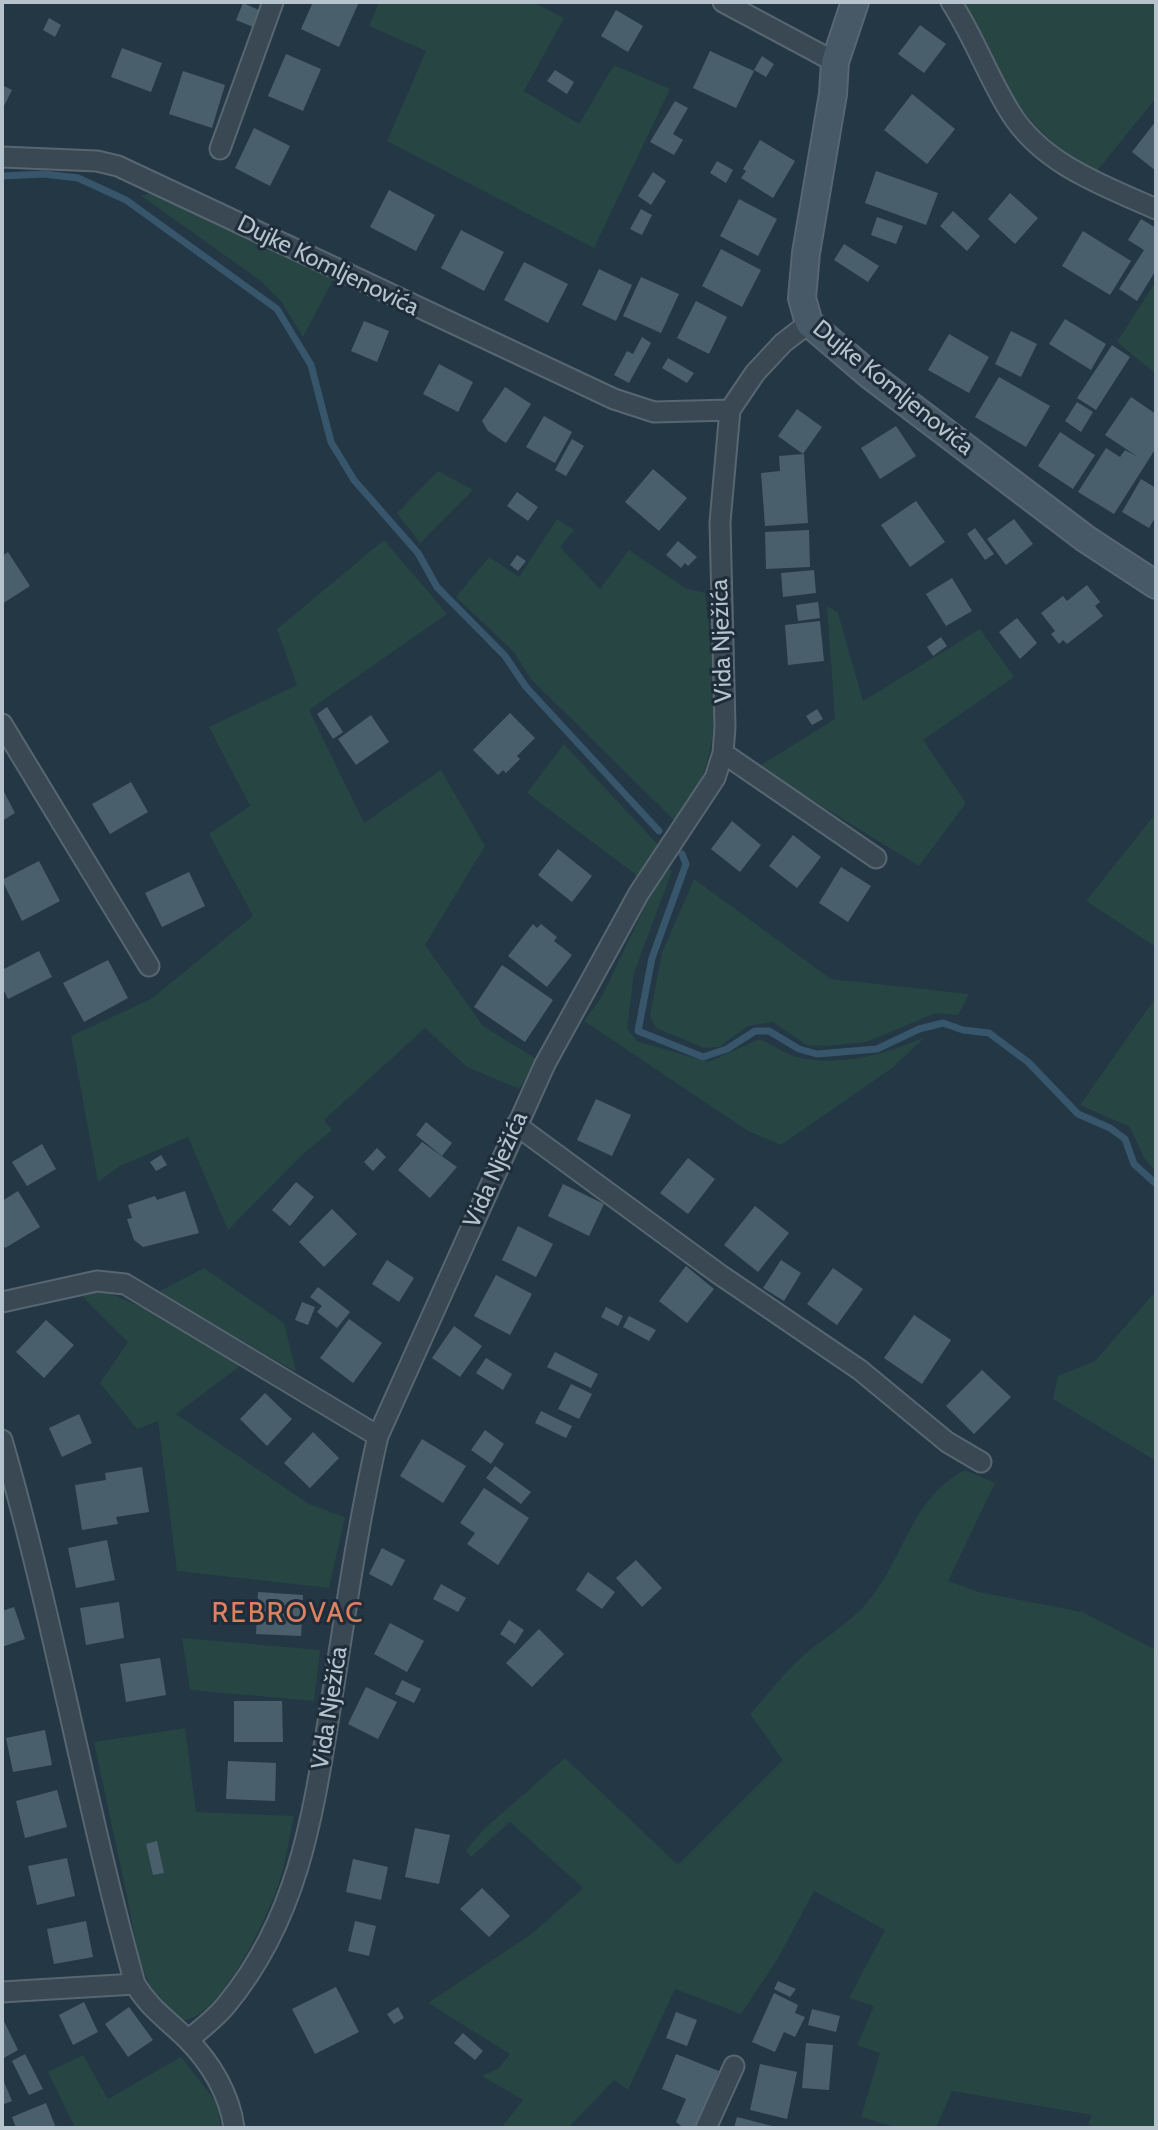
<!DOCTYPE html>
<html>
<head>
<meta charset="utf-8">
<style>
  body { margin:0 }
  #map { position:relative; width:1158px; height:2130px; overflow:hidden; background:#243744; font-family:Cabin,sans-serif }
  canvas { display:block }
  .frame { position:absolute; inset:0; border:4px solid #b6c3cd; pointer-events:none }
</style>
</head>
<body>
<div id="map">
<canvas width="1158" height="2130"></canvas>
<div class="frame"></div>
</div>
<script>
const c = document.querySelector('canvas').getContext('2d');
c.lineJoin = 'round';
function fill(path, color) {
  c.fillStyle = color;
  c.fill(path, 'evenodd');
}
function strokePath(path, color, width, dash) {
  c.strokeStyle = color;
  c.lineWidth = width;
  c.lineCap = dash ? 'butt' : 'round';
  c.setLineDash(dash || []);
  c.stroke(path);
}
function label(font, color, halo, rows, align = 'center') {
  c.font = font + ' Cabin,sans-serif';
  c.lineWidth = 6;
  c.setLineDash([]);
  c.textBaseline = 'middle';
  c.strokeStyle = halo;
  c.fillStyle = color;
  for (const [text, x, y, turn = 0] of rows) {
    c.save();
    c.translate(x, y);
    c.rotate((+turn || 0) * Math.PI / 180);
    c.textAlign = isNaN(turn) ? turn : align;
    if (halo) c.strokeText(text, 0, 0);
    c.fillText(text, 0, 0);
    c.restore();
  }
}
const green = new Path2D(`
  M379,2h153l32,16 -40,73 55,33 35,-59 56,24 -76,159 -207,-107 39,-90 -57,-25z
  M963,2h193v96l-59,73c-78,-40 -96,-95 -134,-169z
  M156,193l177,87 -30,57 -22,-36 -20,-20 -121,-86z
  M1156,281v93l-39,-32z
  M438,471l35,19 -53,53 -23,-30z
  M557,519l17,11 -14,17 40,42 29,-39 56,38 20,5c6,64 21,131 -6,192 -6,13 -15,25 -23,37l-145,-143 -17,-27 -58,-55 33,-40 30,20z
  M384,540l63,74 -138,96 55,113 77,-53 44,76 -60,99 58,81 55,34 -19,29 -52,-22 -42,-39 -101,92 8,10 -31,26 -73,74 -40,-93 -68,29 -22,16 -27,-146 80,-37 102,-83 -44,-82 41,-28 -41,-79 88,-42 -20,-56z
  M827,606l11,7 25,88 117,-72 34,48 -91,63 43,63 -47,63 -161,-99 77,-48z
  M564,744l96,103 -21,30 -112,-84z
  M1156,813v134l-70,-46z
  M665,865l7,6 -38,102 -7,56 10,12 71,21 52,-23c13,6 27,16 41,19 45,8 84,-4 124,-21l-33,31 -111,77 -33,-14 -164,-110 18,-25z
  M694,879l137,100 138,15 -11,21 -22,-2 -70,29 -38,4 -21,-1 -34,-23 -25,4 -29,21 -15,1 -48,-20 -6,-12 12,-63z
  M1156,997v174l-12,-13 -14,-31 -50,-22z
  M204,1268l80,55 12,49 -138,-80z
  M104,1291l56,24 84,48 -68,51 133,90 36,13 -16,71 -152,-17 -19,-150 -21,8 -37,-46 28,-41 -48,-48z
  M1156,1291v170l-103,-62 5,-23 37,-15z
  M965,1470l30,13 -47,98 31,11 103,20 74,38v478h-55l-13,-3 4,-10 -140,-24 -16,37h-38l-37,-11 19,-64 -23,-8 17,-39 -25,-8 36,-68 -71,-39 -37,69 -36,54 -66,-25 -47,101 -14,-10 -46,48h-67l22,-28 -41,-24 17,-8 11,-14 -82,-51 105,-70 50,-45 -73,-66 -39,35 -5,-7 18,-21 81,-71 113,107 105,-105 -33,-46c18,-20 35,-42 55,-60 23,-19 51,-35 69,-60 32,-43 39,-97 91,-124z
  M182,1638l138,12 -6,51 -124,-11z
  M185,1728l11,84 98,4c-6,26 -9,53 -19,78 -9,25 -71,160 -108,118 -31,-35 -33,-87 -43,-130 -10,-46 -20,-93 -30,-140z
  M83,2055l25,44 73,-42 36,46 4,25h-146l-27,-56z`);
const stream = new Path2D(`
  M2,176l42,-2 34,4 48,22 151,109 34,56 20,77 23,38 64,73 19,34 68,69 21,31 133,144
  M682,854l4,10 -34,94 -14,73 65,26 24,-8 28,-18h14l30,18 18,5 60,-5 42,-20 24,-6 20,7 26,3 39,29 50,52 32,14 15,11 9,25 22,20`);
const building = new Path2D(`
  M313,2h46l-20,45 -38,-18z
  M243,3l18,8 -8,16 -17,-7z
  M616,10l27,16 -15,26 -27,-16z
  M49,18l12,7 -6,12 -12,-7z
  M920,25l26,19 -22,29 -26,-19z
  M122,48l40,15 -11,29 -40,-15z
  M710,51l44,20 -18,37 -43,-20z
  M286,54l35,15 -18,42 -35,-15z
  M762,56l12,8 -8,13 -12,-7z
  M555,70l19,12 -7,12 -20,-13z
  M183,71l42,14 -13,43 -43,-14z
  M2,85l10,5 -10,20z
  M912,94l43,35 -28,35 -43,-34z
  M675,101l13,7 -15,26 10,6 -9,15 -24,-13z
  M1156,121v50l-24,-19z
  M254,128l36,18 -20,40 -35,-18z
  M760,140l35,21 -22,37 -32,-20 5,-7 -3,-2z
  M717,161l16,9 -7,13 -16,-10z
  M876,171l62,22 -12,32 -61,-22z
  M653,172l13,9 -15,24 -13,-9z
  M389,190l46,25 -19,36 -46,-24z
  M1010,193l28,25 -23,26 -27,-25z
  M739,199l38,20 -19,37 -38,-20z
  M641,209l11,6 -10,20 -12,-6z
  M953,211l27,25 -13,15 -27,-25z
  M877,217l26,9 -7,18 -25,-9z
  M1141,219l15,9v42l-19,31 -18,-12 25,-39 -16,-10z
  M461,230l43,22 -20,39 -43,-23z
  M1083,231l48,30 -21,34 -48,-29z
  M844,244l35,22 -11,16 -34,-22z
  M721,249l40,21 -19,37 -40,-21z
  M524,262l44,22 -20,39 -44,-23z
  M599,269l33,16 -16,36 -34,-16z
  M641,277l38,17 -18,39 -38,-17z
  M696,301l31,16 -18,37 -32,-16z
  M1065,319l41,25 -15,26 -42,-26z
  M364,321l25,10 -12,31 -26,-11z
  M1011,331l26,13 -16,33 -26,-13z
  M949,334l40,23 -20,36 -41,-23z
  M642,337l9,6 -22,40 -15,-8 13,-24 6,3z
  M1112,345l18,12 -34,53 -19,-12z
  M668,358l26,15 -7,10 -25,-15z
  M439,364l34,18 -15,30 -35,-18z
  M999,377l51,29 -24,41 -51,-30z
  M505,387l26,17 -25,39 -18,-12 -6,-10z
  M1131,397l25,17v34l-42,66 -36,-22 28,-44 14,9 5,-7 13,7 -33,-22z
  M1077,402l16,10 -12,20 -16,-11z
  M797,409l25,18 -19,27 -25,-18z
  M544,416l28,16 -17,31 -29,-16z
  M896,426l20,30 -36,23 -19,-31z
  M1060,432l35,23 -22,34 -35,-23z
  M572,439l12,7 -18,30 -11,-6z
  M804,454l4,69 -43,3 -4,-53 19,-2 -1,-15z
  M653,469l34,29 -28,33 -34,-29z
  M1141,479l15,9v28l-7,12 -27,-16z
  M517,492l21,15 -10,14 -21,-15z
  M916,501l29,41 -35,25 -29,-42z
  M1014,519l19,25 -27,21 -19,-26z
  M975,528l19,26 -9,6 -18,-26z
  M809,530l1,37 -44,2 -1,-37z
  M678,541l19,16 -9,9 -3,-3 -4,5 -15,-13z
  M8,552l22,34 -28,18v-48z
  M517,555l9,6 -8,10 -8,-6z
  M814,570l2,23 -33,4 -2,-24z
  M952,578l20,33 -26,15 -20,-32z
  M1087,585l13,17 -5,4 8,10 -36,28 -4,-4 -4,4 -8,-10 4,-3 -14,-18 22,-17 4,5z
  M818,602l2,16 -22,3 -2,-16z
  M1017,618l20,25 -17,16 -21,-27z
  M820,621l4,40 -36,4 -3,-40z
  M941,637l6,9 -14,10 -6,-9z
  M327,707l16,25 -10,7 -16,-25z
  M817,709l6,10 -11,6 -6,-9z
  M510,713l25,25 -18,18 3,3 -14,14 -3,-3 -5,5 -25,-25z
  M371,715l18,27 -33,23 -18,-26z
  M131,782l17,30 -38,22 -18,-30z
  M2,788l13,25 -13,8z
  M732,821l29,24 -21,27 -29,-23z
  M793,835l28,22 -24,31 -28,-22z
  M558,849l34,27 -20,26 -34,-27z
  M39,861l21,40 -38,20 -20,-41z
  M841,867l30,19 -23,36 -29,-19z
  M189,872l16,34 -43,21 -17,-34z
  M533,924l4,4 4,-4 16,13 -3,4 18,14 -25,32 -39,-31z
  M39,951l13,26 -44,22 -6,-12v-17z
  M108,960l20,38 -44,24 -21,-39z
  M502,965l51,35 -28,42 -51,-35z
  M596,1099l35,16 -19,41 -35,-16z
  M426,1122l26,21 -10,13 -26,-21z
  M422,1142l35,25 -27,31 -32,-28z
  M42,1144l14,25 -29,17 -15,-24z
  M377,1148l9,9 -13,14 -9,-9z
  M161,1155l6,10 -11,6 -6,-9z
  M688,1158l27,21 -27,35 -28,-21z
  M296,1182l18,15 -24,29 -18,-16z
  M563,1184l41,20 -15,32 -41,-20z
  M18,1191l22,36 -35,21 -3,-6v-41z
  M185,1191l14,42 -56,14 -9,-7 -7,-21 5,-1 -4,-13 27,-9 2,4z
  M755,1206l34,27 -31,39 -34,-27z
  M332,1209l25,25 -33,33 -25,-25z
  M518,1226l35,18 -17,33 -34,-17z
  M387,1260l27,18 -15,24 -27,-18z
  M781,1260l20,13 -17,28 -21,-13z
  M686,1266l28,23 -27,34 -28,-22z
  M833,1268l30,21 -26,36 -30,-21z
  M496,1275l36,19 -22,41 -36,-19z
  M318,1287l32,25 -13,16 -20,-16 5,-6 -12,-9z
  M302,1302l13,5 -7,18 -13,-5z
  M606,1307l17,9 -5,10 -17,-9z
  M914,1315l37,25 -29,44 -38,-26z
  M629,1316l27,14 -7,11 -26,-14z
  M349,1319l33,24 -29,40 -33,-25z
  M46,1320l28,25 -30,33 -28,-26z
  M454,1326l28,20 -22,31 -28,-19z
  M555,1352l43,22 -7,14 -44,-21z
  M486,1358l26,16 -9,16 -27,-17z
  M982,1370l29,27 -37,37 -28,-28z
  M571,1384l21,10 -13,25 -21,-10z
  M265,1393l27,26 -25,27 -27,-27z
  M541,1411l31,15 -6,12 -31,-15z
  M79,1414l13,29 -30,14 -13,-29z
  M485,1430l19,14 -13,20 -20,-14z
  M313,1432l26,26 -29,30 -26,-25z
  M422,1439l44,27 -23,37 -43,-27z
  M495,1466l36,26 -10,12 -35,-26z
  M142,1467l7,45 -33,5 2,7 -36,6 -7,-45 31,-5 -1,-7z
  M484,1488l45,30 -31,47 -31,-21 8,-11 -15,-10z
  M107,1540l8,40 -39,8 -8,-40z
  M382,1548l23,12 -13,26 -23,-12z
  M636,1560l26,28 -20,19 -26,-29z
  M588,1572l27,20 -13,17 -26,-19z
  M441,1584l25,14 -8,14 -25,-13z
  M258,1592l45,3 -2,41 -45,-2z
  M119,1602l5,36 -38,7 -6,-37z
  M14,1607l11,32 -23,8v-36z
  M509,1620l15,10 -9,14 -15,-10z
  M390,1623l34,18 -17,31 -33,-18z
  M539,1629l25,25 -32,33 -26,-24z
  M160,1658l6,37 -40,7 -6,-38z
  M402,1680l19,9 -7,14 -19,-9z
  M366,1687l31,15 -19,37 -30,-15z
  M234,1701h48l1,41h-49z
  M45,1730l7,35 -39,7 -7,-34z
  M228,1761l48,2 -1,38 -49,-2z
  M57,1790l10,37 -42,11 -9,-37z
  M415,1828l35,7 -11,49 -34,-7z
  M157,1841l7,32 -11,2 -7,-31z
  M67,1858l8,38 -38,9 -9,-39z
  M353,1859l35,8 -7,33 -35,-8z
  M482,1888l28,28 -21,21 -29,-28z
  M86,1921l7,36 -39,7 -7,-35z
  M355,1921l21,5 -7,30 -21,-5z
  M778,1981l18,8 -6,8 -16,-8z
  M336,1987l23,45 -44,22 -23,-45z
  M774,1993l24,12 -3,8 10,4 -10,20 -11,-5 -9,20 -23,-10z
  M84,2002l14,30 -25,13 -14,-30z
  M129,2007l24,33 -25,17 -23,-33z
  M398,2007l6,11 -10,6 -7,-10z
  M812,2009l28,7 -4,16 -28,-7z
  M676,2012l21,8 -10,26 -21,-8z
  M2,2017l16,33 -16,9z
  M463,2033l20,18 -8,9 -21,-17z
  M806,2043l27,2 -4,45 -27,-2z
  M25,2054l18,35 -14,6 -17,-34z
  M676,2054l43,17 -23,57h-12l-8,-6 10,-23 -24,-10z
  M760,2064l37,8 -10,47 -37,-9z
  M2,2077l10,24 -10,4z
  M46,2103l10,25h-40l-4,-11z
  M737,2117l35,9 -1,2h-37z`);
const street = new Path2D(`
  M723,2l112,60
  M951,2c23,35 37,75 59,110 32,52 92,73 146,97
  M220,149l53,-147
  M2,157l95,4 21,5 496,233 40,13 76,-2
  M2,724l147,242
  M723,753l153,105
  M516,1125l203,149 141,96 87,72 34,20
  M2,1302l95,-21 28,3 253,152
  M2,1440c52,179 83,364 133,544 14,24 33,36 52,55 24,24 43,56 47,89
  M2,1992l133,-8
  M188,2040c13,-11 28,-22 39,-36 74,-90 87,-196 105,-307 14,-87 26,-174 46,-261l167,-372 94,-171 76,-115 8,-25 2,-26 -5,-205 10,-112 25,-37 28,-30 26,-20
  M706,2128l28,-62`);
const secondary = new Path2D(`
  M855,2l-20,60 -2,32 -27,159 -4,45 7,25 62,53 215,163 70,46`);
const streetNames = [
  ["Dujke Komljenovića",328,266,26],
  ["Dujke Komljenovića",893,388,39],
  ["Vida Nježića",722,641,-92],
  ["Vida Nježića",496,1170,-66],
  ["Vida Nježića",330,1708,-81]
];
const quarterNames = [
  ["REBROVAC",288,1614]
];
fill(green, '#264543');
strokePath(stream, '#37566c', 7);
fill(building, '#4a5f6c');
strokePath(street, '#576671', 23);
strokePath(secondary, '#576671', 30);
strokePath(street, '#394853', 19);
strokePath(secondary, '#475867', 26);
label('24px', '#b6c3cd', '#1e2d39', streetNames);
c.letterSpacing = '2px';
label('28px', '#de8160', '#1e2d39', quarterNames);
c.letterSpacing = '0px';
</script>
</body>
</html>
